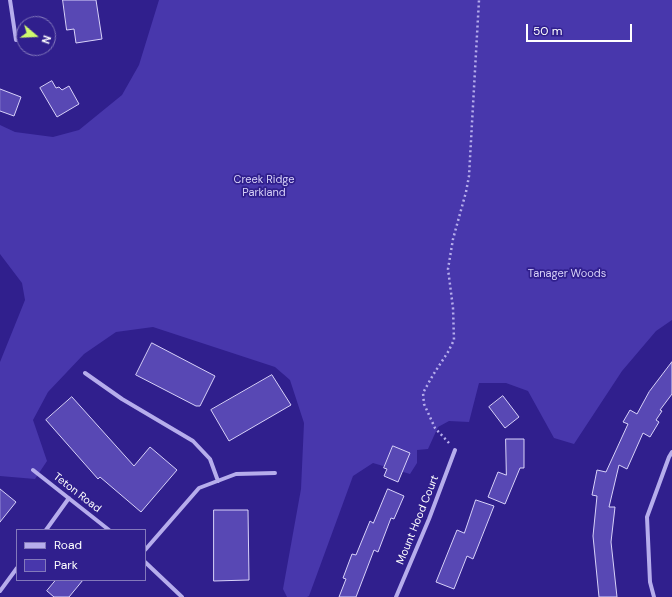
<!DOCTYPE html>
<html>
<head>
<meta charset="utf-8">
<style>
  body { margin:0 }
  #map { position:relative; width:672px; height:597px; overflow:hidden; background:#301f8d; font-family:"DM Sans",sans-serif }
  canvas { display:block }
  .legend { position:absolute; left:16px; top:529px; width:130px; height:52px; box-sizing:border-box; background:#301f8d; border:1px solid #8379bb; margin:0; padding:5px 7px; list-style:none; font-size:12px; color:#fff }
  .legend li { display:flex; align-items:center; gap:8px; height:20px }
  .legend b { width:20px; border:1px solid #8379bb }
  .north { position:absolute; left:16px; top:16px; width:40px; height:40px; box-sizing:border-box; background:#301f8d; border:1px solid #8379bb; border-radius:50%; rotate:109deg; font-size:11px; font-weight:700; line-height:16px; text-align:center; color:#fff }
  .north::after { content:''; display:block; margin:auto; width:14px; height:18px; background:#cffa6d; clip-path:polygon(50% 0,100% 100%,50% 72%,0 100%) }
  .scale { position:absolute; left:526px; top:24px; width:106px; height:18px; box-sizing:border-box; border:2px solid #fff; border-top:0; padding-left:5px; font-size:12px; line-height:14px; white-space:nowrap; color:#fff; -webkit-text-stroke:3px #301f8d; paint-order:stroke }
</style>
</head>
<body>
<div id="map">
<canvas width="672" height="597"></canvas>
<ul class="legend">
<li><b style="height:5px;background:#b6adec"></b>Road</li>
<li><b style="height:11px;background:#4837ac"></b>Park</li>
</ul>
<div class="north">N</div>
<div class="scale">50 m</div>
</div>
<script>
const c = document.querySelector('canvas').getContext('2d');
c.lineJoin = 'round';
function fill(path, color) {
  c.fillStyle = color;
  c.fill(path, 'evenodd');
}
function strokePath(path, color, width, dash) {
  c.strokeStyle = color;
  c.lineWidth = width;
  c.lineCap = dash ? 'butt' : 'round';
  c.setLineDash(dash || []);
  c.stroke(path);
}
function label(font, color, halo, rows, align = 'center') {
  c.font = font + ' "DM Sans",sans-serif';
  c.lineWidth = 3.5;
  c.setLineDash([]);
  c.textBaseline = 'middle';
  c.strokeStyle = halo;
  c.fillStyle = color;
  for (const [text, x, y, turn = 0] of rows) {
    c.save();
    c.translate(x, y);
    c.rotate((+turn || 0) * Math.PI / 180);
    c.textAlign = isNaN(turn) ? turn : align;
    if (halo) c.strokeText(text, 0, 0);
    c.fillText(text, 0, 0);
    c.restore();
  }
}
const green = new Path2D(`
  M159,0h513v320l-16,11 -34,40 -48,73 -20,-6 -26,-47 -22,-8h-27l-10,39 -20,-1 -11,6 -10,22 -11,1v13l-7,11 -37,-11 -20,13 -44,120 -2,1h-20l-4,-8 18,-100 3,-66 -14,-43 -15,-13 -122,-40 -37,5 -32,22 -36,38 -15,28 14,41 -12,18 -35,-3v-114l19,-47 6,-15 -3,-17 -22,-29v-129l15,7 38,5 26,-7 43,-35 17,-30z`);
const building = new Path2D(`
  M63,0h33l6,39 -26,4 -2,-14 -7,1z
  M52,81l4,7 3,-1 3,3 7,-4 10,18 -22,13 -17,-29z
  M0,89l21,8 -7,19 -14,-5z
  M152,343l63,33 -15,30h-4l-60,-31z
  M672,362v32l-12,16 2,1 -6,9 3,2 -9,15 -7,-4 -16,36 -8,-4 -10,42h6l-4,35 6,55h-18l-6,-61 4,-40 -5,-1 5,-25 9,2 22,-48 -5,-2 7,-12 7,4 12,-22z
  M272,375l19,30 -62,36 -18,-31z
  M503,396l16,21 -14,11 -16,-21z
  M72,397l62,69 16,-19 27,23 -36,42 -41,-35 -2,2 -52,-59z
  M506,439h18v29h-4l-15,36 -17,-7 10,-25 8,3z
  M393,446l17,7 -12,29 -14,-6 3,-7 -3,-1z
  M0,489l16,13 -16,20z
  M388,489l16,7 -10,23 -3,-1 -13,34 -4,-2 -18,47h-17l7,-18 -3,-1 9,-24 4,1 14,-34 3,2z
  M476,500l18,6 -21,53 -6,-3 -13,33 -18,-7 21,-52 7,3z
  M214,510h34l1,70 -35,1z
  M56,580h27l-14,17h-15l-7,-6z`);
const path = new Path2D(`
  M449,443l-14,-15 -11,-24 -1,-11 10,-18 15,-23 6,-12 -1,-32 -5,-39 5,-30 13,-47 3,-16 10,-176`);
const minor = new Path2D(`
  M10,0l6,40
  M85,373l37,26 71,42 17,18 8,22
  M33,470l76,60
  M46,530l23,-32
  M145,550l54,-62 37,-14 39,-1
  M145,562l37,35
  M0,591l17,-23
  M396,597l33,-78 26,-69
  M654,597l-4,-15 -3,-65 22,-60 3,-5`);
const parkNames = [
  ["Creek Ridge",264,180],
  ["Parkland",264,193],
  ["Tanager Woods",567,274]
];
const streetNames = [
  ["Teton Road",77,493,38],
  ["Mount Hood Court",418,520,-68]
];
fill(green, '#4837ac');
fill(building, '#5848b4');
strokePath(building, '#d8d2f9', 1);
strokePath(path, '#b6adec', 2.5, [2, 3]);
strokePath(minor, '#b6adec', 4);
label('11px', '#d8d2f9', '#301f8d', parkNames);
label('11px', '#fff', '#301f8d', streetNames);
</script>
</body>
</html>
